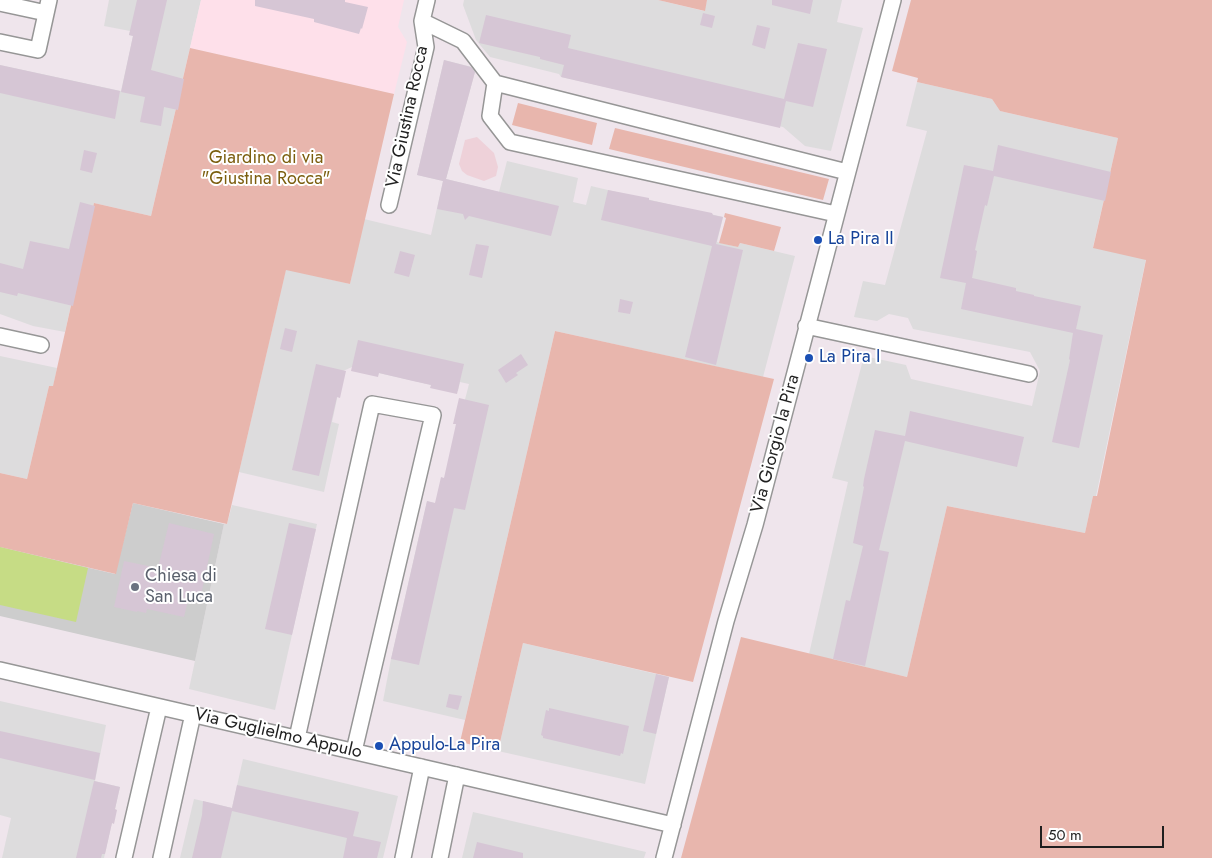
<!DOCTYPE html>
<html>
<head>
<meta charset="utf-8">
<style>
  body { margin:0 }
  #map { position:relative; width:1212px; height:858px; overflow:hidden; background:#efe5ec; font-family:Jost,sans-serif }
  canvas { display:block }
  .scale { position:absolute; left:1040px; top:826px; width:124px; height:22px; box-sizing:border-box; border:2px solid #1f1f1f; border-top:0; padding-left:6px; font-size:15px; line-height:18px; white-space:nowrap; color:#1f1f1f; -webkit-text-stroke:4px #fff; paint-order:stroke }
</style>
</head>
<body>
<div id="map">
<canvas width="1212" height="858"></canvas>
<div class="scale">50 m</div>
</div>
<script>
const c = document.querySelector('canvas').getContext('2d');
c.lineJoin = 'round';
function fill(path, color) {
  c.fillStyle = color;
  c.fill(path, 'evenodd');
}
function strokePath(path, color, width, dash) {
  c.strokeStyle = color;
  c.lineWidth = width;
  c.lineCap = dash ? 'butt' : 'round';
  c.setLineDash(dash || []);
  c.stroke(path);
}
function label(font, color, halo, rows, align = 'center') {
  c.font = font + ' Jost,sans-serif';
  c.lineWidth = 4;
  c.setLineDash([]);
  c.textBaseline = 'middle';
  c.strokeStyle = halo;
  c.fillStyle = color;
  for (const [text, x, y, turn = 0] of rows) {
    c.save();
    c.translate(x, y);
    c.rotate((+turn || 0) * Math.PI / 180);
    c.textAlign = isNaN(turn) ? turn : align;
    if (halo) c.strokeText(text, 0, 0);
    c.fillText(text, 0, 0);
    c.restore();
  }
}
const residential = new Path2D(`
  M109,0h92l-50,216 -57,-13 -29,129 -32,-6 -33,-12v-249l121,26 12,-55 -4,-1 1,-4 -26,-5z
  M464,0h194l46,11 3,-11h135l-5,22 26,6 -32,123 -26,-5 -22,-19 -222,-50 -2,-3 -69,-17 -14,-17 -13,-35z
  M444,60l32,8 -30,111 53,13 8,-31 71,17 -5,24 13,3 5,-19 132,31 -6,25 21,5 2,-4 55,13 -32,121 -208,-46 -90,389 -82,-19 8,-42 36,-158 11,3 31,-120 -9,-2 -2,9 -106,-24 -9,4 -11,51 7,2 -15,68 -85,-20 47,-203 64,15 14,-65 67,16 12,-54 -26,-6z
  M917,82l75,17 8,12 118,27 -25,109 53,12 -50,237h-3l-8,37 -138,-27 -40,171 -98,-23 39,-172 -16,-4 32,-122 42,9 5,14 121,27 8,-35 -10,-19 -117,-23 -5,-11 -19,-4 -12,7 -23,-4 9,-36 22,4 42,-154 -21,-5z
  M0,356l57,12 -4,19 -4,-1 -22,93 -27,-6z
  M232,505l85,19 -42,186 -86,-21 35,-165h3z
  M523,643l146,34 -24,107 -147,-33z
  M0,701l106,24 -11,56 25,6 -16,71h-102l9,-40 -11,-3z
  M243,759l155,37 -15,62h-203l14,-59 38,9z
  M473,812l173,40 -2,6h-182z`);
const education = new Path2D(`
  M201,0h203l-6,27 9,15 -13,52 -204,-46z`);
const religious = new Path2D(`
  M133,503l91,21 -29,137 -195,-45v-69l115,27z`);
const farmland = new Path2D(`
  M477,137l17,16 4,14 -2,9 -12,5 -17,-6 -5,-4 -3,-7 6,-24z`);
const grass = new Path2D(`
  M658,0h49l-2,11z
  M911,0h301v858h-531l60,-221 166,40 40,-171 138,27 8,-37h4l49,-236 -53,-12 25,-110 -118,-27 -8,-12 -75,-17 1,-4 -26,-7z
  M190,48l204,46 -44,190 -64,-14 -59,254 -94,-21 -17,71 -116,-27v-74l27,6 22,-93h4l41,-183 57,13z
  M518,103l79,20 -5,22 -80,-20z
  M615,128l214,51 -6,21 -214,-51z
  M725,213l56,14 -7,24 -34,-8 -2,4 -19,-4 7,-25 -2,-1z
  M555,331l219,48 -81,303 -170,-39 -25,108 -38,-9z`);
const pitch = new Path2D(`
  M0,547l88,21 -12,54 -76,-17z`);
const building = new Path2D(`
  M137,0h30l-16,70 33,9 -6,31 -14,-3 -3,19 -21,-4 5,-25 -24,-5 12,-56 -4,-1z
  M255,0h90v2l23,5 -6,22 -1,-1 -2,6 -45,-12v-3l-59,-13z
  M772,0h41l-3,14 -38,-9z
  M703,13l12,3 -3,12 -12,-3z
  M486,15l85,20 -3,13 216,51 14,-56 29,6 -14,58 -27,-6 -6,27 -219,-51 3,-12 -24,-6v-2l-61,-14z
  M757,25l13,3 -5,21 -13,-4z
  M444,60l27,7 4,5 -29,107 113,27 -8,30 -82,-20 -4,4 -2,-6 -26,-5 6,-28 -26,-6z
  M0,65l120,26 -5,28 -115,-26z
  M998,145l113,27 -6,29 -111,-25 -7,30 -2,-1 -10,45 2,1 -5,27 44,10v3l18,4v1l47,10 -5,23 27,6 -24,113 -27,-6 18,-82 -1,-1 4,-26 -112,-24 5,-26 -26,-5 24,-113 29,6z
  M84,150l13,3 -5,20 -12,-3z
  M608,190l41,8v2l63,13 1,2 10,2 -7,27 27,6 -27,115 -31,-8 27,-111 -111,-26z
  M80,202l15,4 -22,100 -55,-13 -1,3 -17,-4v-29l23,6 7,-28 39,8z
  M476,244l13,2 -7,32 -13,-3z
  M400,251l15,4 -6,22 -15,-4z
  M620,299l13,3 -3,12 -12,-2z
  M285,328l12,3 -5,21 -12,-3z
  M358,340l106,24 -7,30 -27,-6 1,-3 -18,-4 -34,-8 -1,4 -27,-6z
  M521,354l7,11 -12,8 2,2 -12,8 -8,-13z
  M316,364l30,7 -6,27 -3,-1 -18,79 -27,-6z
  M459,398l30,7 -24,105 -11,-2 -35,157 -28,-6 36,-158 8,2 6,-26 3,1 12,-54h-3z
  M910,411l114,26 -7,30 -112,-26 -26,109 10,2 -24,114 -32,-7 13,-59 4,1 13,-55 -10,-3 11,-56 -1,-1 1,-7 11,-49 30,6z
  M169,523l45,11 -13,61 -11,-3 -6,25 -37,-8 -1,4 -9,-2v1l-23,-5 10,-46 34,7z
  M289,523l27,6 -24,106 -27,-6z
  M656,674l13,3 -13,57 -13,-3z
  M449,694l13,2 -4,14 -12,-3z
  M549,708l80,18 -6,28 -2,-1 -1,3 -77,-18v-2l-2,-1 5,-25 3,1z
  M0,731l100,22 -5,27 -95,-22z
  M94,781l26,6 -5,22 2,1 -3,14 -2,-1 -7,31h-3l-1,4h-25z
  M237,785l122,27 -6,24 28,6 -4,16h-34l4,-20 -115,-27 -11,47h-29l10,-43 1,-14 29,7z
  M477,842l46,11v5h-50z`);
const minor = new Path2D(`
  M0,3l46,10
  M422,21l41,20 32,42 352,89
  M0,42l38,8 11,-50
  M495,83l-5,33 20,26 326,72
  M389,205l37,-158 -4,-26 5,-21
  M806,326l223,48
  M0,336l41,9
  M0,670l673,155
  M297,738l75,-334 61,11 -79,336
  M124,858l35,-151
  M161,858l32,-144
  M403,858l19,-91
  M440,858l17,-83
  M664,858l62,-237 29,-96 138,-525`);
const markers = [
  [818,240,5,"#1a4fb4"],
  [809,358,5,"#1a4fb4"],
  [135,587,5,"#6b7280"],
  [379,746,5,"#1a4fb4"]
];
const streetNames = [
  ["Via Giustina Rocca",408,117,-78],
  ["Via Giorgio la Pira",776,444,-75],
  ["Via Guglielmo Appulo",278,734,13]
];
const parkNames = [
  ["Giardino di via",266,159],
  ["\"Giustina Rocca\"",266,180]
];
const transitNames = [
  ["La Pira II",828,240],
  ["La Pira I",819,358],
  ["Appulo-La Pira",389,746]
];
const worshipNames = [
  ["Chiesa di",145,577],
  ["San Luca",145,598]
];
fill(residential, '#dddcdd');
fill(education, '#fee0ea');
fill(religious, '#cdcdcd');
fill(farmland, '#eed1d9');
fill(grass, '#e8b6ad');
fill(pitch, '#c6dc85');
fill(building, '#d6c6d5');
strokePath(minor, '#969696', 18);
strokePath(minor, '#fff', 15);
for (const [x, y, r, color] of markers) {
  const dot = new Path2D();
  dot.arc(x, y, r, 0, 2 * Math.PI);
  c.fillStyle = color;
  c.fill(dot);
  strokePath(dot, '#fff', 2);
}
label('18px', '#1f1f1f', '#fff', streetNames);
label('18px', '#7b5e0e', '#fff', parkNames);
label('18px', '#164399', '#fff', transitNames, 'left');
label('18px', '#5b616d', '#fff', worshipNames, 'left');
</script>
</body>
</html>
